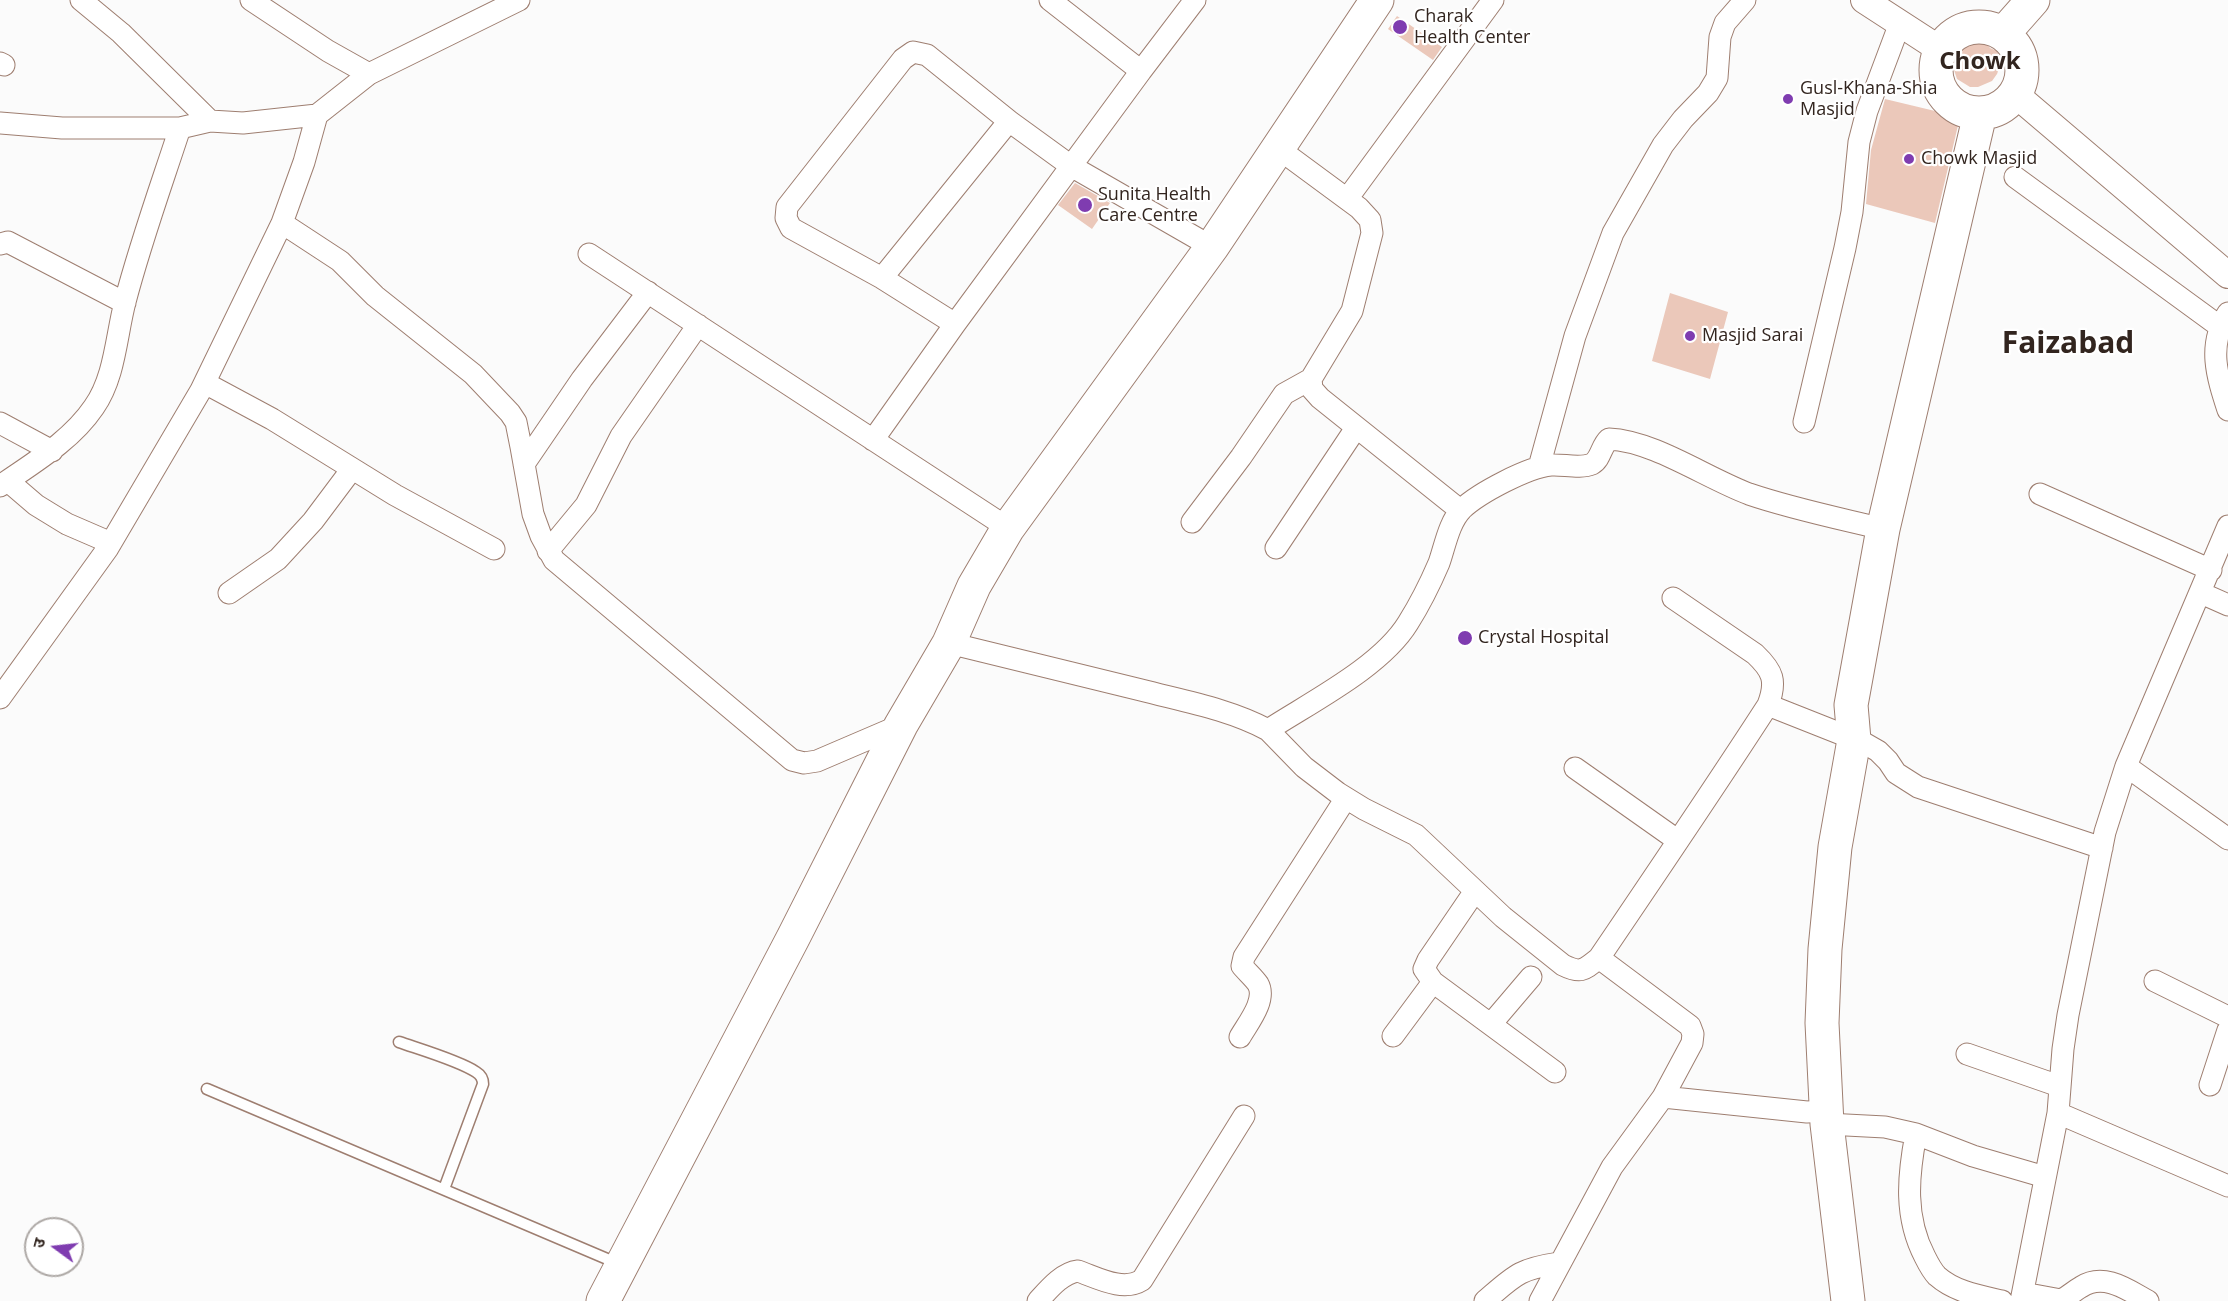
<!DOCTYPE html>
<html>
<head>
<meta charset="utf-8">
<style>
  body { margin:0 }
  #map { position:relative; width:2228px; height:1301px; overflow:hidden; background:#fbfbfb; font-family:"Open Sans","Noto Sans Devanagari",sans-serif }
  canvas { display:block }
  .north { position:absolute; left:24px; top:1217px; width:60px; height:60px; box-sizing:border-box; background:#fff; border:2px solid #ada8a5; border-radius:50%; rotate:285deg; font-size:16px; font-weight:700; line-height:24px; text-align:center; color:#32251f }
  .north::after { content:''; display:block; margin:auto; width:21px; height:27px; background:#7f3cb0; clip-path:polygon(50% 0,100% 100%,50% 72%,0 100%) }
</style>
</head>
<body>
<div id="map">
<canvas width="2228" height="1301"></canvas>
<div class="north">उ</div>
</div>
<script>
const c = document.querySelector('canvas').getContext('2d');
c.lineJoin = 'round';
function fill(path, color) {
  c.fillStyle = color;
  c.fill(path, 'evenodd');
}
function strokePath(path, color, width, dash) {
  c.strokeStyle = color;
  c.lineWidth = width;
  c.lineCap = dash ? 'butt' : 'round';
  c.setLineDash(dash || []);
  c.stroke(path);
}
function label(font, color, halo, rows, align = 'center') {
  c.font = font + ' "Open Sans",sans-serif';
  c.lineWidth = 4.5;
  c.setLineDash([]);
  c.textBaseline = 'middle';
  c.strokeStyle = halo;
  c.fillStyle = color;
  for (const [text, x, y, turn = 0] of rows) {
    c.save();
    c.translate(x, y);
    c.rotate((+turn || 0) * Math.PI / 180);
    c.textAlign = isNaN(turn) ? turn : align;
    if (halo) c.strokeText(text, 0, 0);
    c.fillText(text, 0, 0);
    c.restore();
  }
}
const building = new Path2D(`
  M1397,16l45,31 -9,13 -45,-31z
  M1975,38l10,2 5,8 7,3 3,7v8l-3,8 -5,7 -14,6h-8l-13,-8 -5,-15 4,-14 5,-6z
  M1885,99l75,18 -25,106 -69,-19 5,-54z
  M1075,183l35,20 -18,26 -34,-24z
  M1670,293l58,19 -18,67 -58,-18z`);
const service = new Path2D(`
  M399,1042c20,7 61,19 77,30 5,3 7,7 7,12l-39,105
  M207,1089l412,175`);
const minor = new Path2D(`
  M81,0l40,33 89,88
  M251,0l77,51 41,23
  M1050,0l91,71 54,-71
  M0,63l4,2
  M0,123l62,5h118l30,-7 33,2 74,-8 52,-41 150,-74
  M1279,149l80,59 11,12 2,13 -20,78 -41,68 1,10 8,9 140,112
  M2015,177l204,149
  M1347,199l146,-199
  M282,223l58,38 35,35 98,78 37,39 6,9 5,25 12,67 8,22 13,24 238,200 12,3 13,-2 84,-36
  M0,244l8,-2 117,61
  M589,254l419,274
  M882,278l127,-157
  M2228,313c-21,32 -11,63 0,97
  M955,324l-73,-46 -91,-50 -5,-10 1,-11 116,-148 10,-7 14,3 82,66 62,45 141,81
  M205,383l67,36 123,76 99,54
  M1804,422l41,-174 7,-36 7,-70 8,-31 33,-88
  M0,423l52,28
  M873,440l82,-116 186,-253
  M524,464l58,-85 66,-87
  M1539,467l36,-131 38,-103 50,-88 20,-26 25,-26 9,-15 3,-41 5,-14 20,-23
  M8,481l28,24 31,19 44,19
  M0,486c33,-23 71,-45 94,-79 21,-30 22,-70 31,-105 15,-58 36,-116 55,-174
  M2040,494l171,76
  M1192,522l49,-65 43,-63 27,-15
  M1276,548l80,-120
  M548,551l38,-46 35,-69 77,-111
  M229,593l49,-34 35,-38 39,-52
  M2201,593l27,12
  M949,643c64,16 128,31 192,47 42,11 88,19 127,40 43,-28 113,-63 140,-107 12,-19 22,-39 31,-60 6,-17 10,-41 23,-54 17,-16 66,-42 89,-44 12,-1 29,4 41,-1 9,-5 9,-18 17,-25 45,2 97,39 140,55 44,15 89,24 134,35
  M0,698l108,-150 93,-158 81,-167 22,-61 13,-47
  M1768,705l96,38 14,8 10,10 8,12 22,14 184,61
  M1268,730l36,37 34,26 26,16 52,26 87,82 60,48c18,9 21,5 36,-7 57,-84 114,-168 169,-253 9,-24 5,-34 -13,-51l-82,-56
  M2126,766l102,73
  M1575,768l102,72
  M1475,891l-47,69 -4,9 9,13 122,90
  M2155,981l73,36
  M1491,1024l40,-47
  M1393,1036l40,-54
  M1240,1037c8,-14 27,-37 18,-53 -4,-6 -11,-12 -16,-18l2,-9 102,-159
  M1967,1054l92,32
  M2210,1085l18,-55
  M1663,1097l144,15 19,-1
  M2058,1113l170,73
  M1827,1124l58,3 31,7 57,22 72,21
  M1916,1134c-8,42 -12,83 9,123 3,6 7,14 12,19 18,16 43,20 65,25
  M2023,1293l38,7c8,-4 13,-9 20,-13 23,-15 47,3 67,14
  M1038,1301c11,-12 24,-28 40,-30 20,7 45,21 64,9l102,-164
  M1485,1301c30,-26 34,-32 74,-38
  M1540,1301l72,-134 51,-70 29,-54 1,-9 -3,-8 -91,-68
  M2021,1301l37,-188 5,-64 5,-34 37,-183 21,-66 102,-240`);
const tertiary = new Path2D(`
  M1864,0l77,50
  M2015,94l213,181`);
const primary = new Path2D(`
  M1936 70a43 43 0 1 1 86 0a43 43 0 1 1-86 0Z
  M2003,34l30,-34
  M603,1301l190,-363 108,-213 48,-82 25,-57 34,-58 204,-281 165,-247
  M1848,1301l-21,-177 -5,-101 3,-74 10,-102 19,-107 -3,-35 32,-176 97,-415`);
const markers = [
  [1400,27,8,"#7f3cb0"],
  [1788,99,6,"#7f3cb0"],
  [1909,159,6,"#7f3cb0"],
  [1085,205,8,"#7f3cb0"],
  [1690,336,6,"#7f3cb0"],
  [1465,638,8,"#7f3cb0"]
];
const poiNames = [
  ["Charak",1414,17],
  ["Health Center",1414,38],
  ["Gusl-Khana-Shia",1800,89],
  ["Masjid",1800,110],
  ["Chowk Masjid",1921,159],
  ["Sunita Health",1098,195],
  ["Care Centre",1098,216],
  ["Masjid Sarai",1702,336],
  ["Crystal Hospital",1478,638]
];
const districtNames = [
  ["Chowk",1980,62]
];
const townNames = [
  ["Faizabad",2068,344]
];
fill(building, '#ebc8ba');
strokePath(service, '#9e7e70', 13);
strokePath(minor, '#9e7e70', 23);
strokePath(tertiary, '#9e7e70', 28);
strokePath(primary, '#9e7e70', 35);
strokePath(service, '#fff', 10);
strokePath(minor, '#fff', 21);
strokePath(tertiary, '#fff', 26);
strokePath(primary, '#fff', 33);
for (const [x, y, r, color] of markers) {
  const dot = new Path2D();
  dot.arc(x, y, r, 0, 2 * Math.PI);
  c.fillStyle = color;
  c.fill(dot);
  strokePath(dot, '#fff', 2);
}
label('18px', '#32251f', '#fff', poiNames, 'left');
label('bold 24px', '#32251f', '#fff', districtNames);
label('bold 30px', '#32251f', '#fff', townNames);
</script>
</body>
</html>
